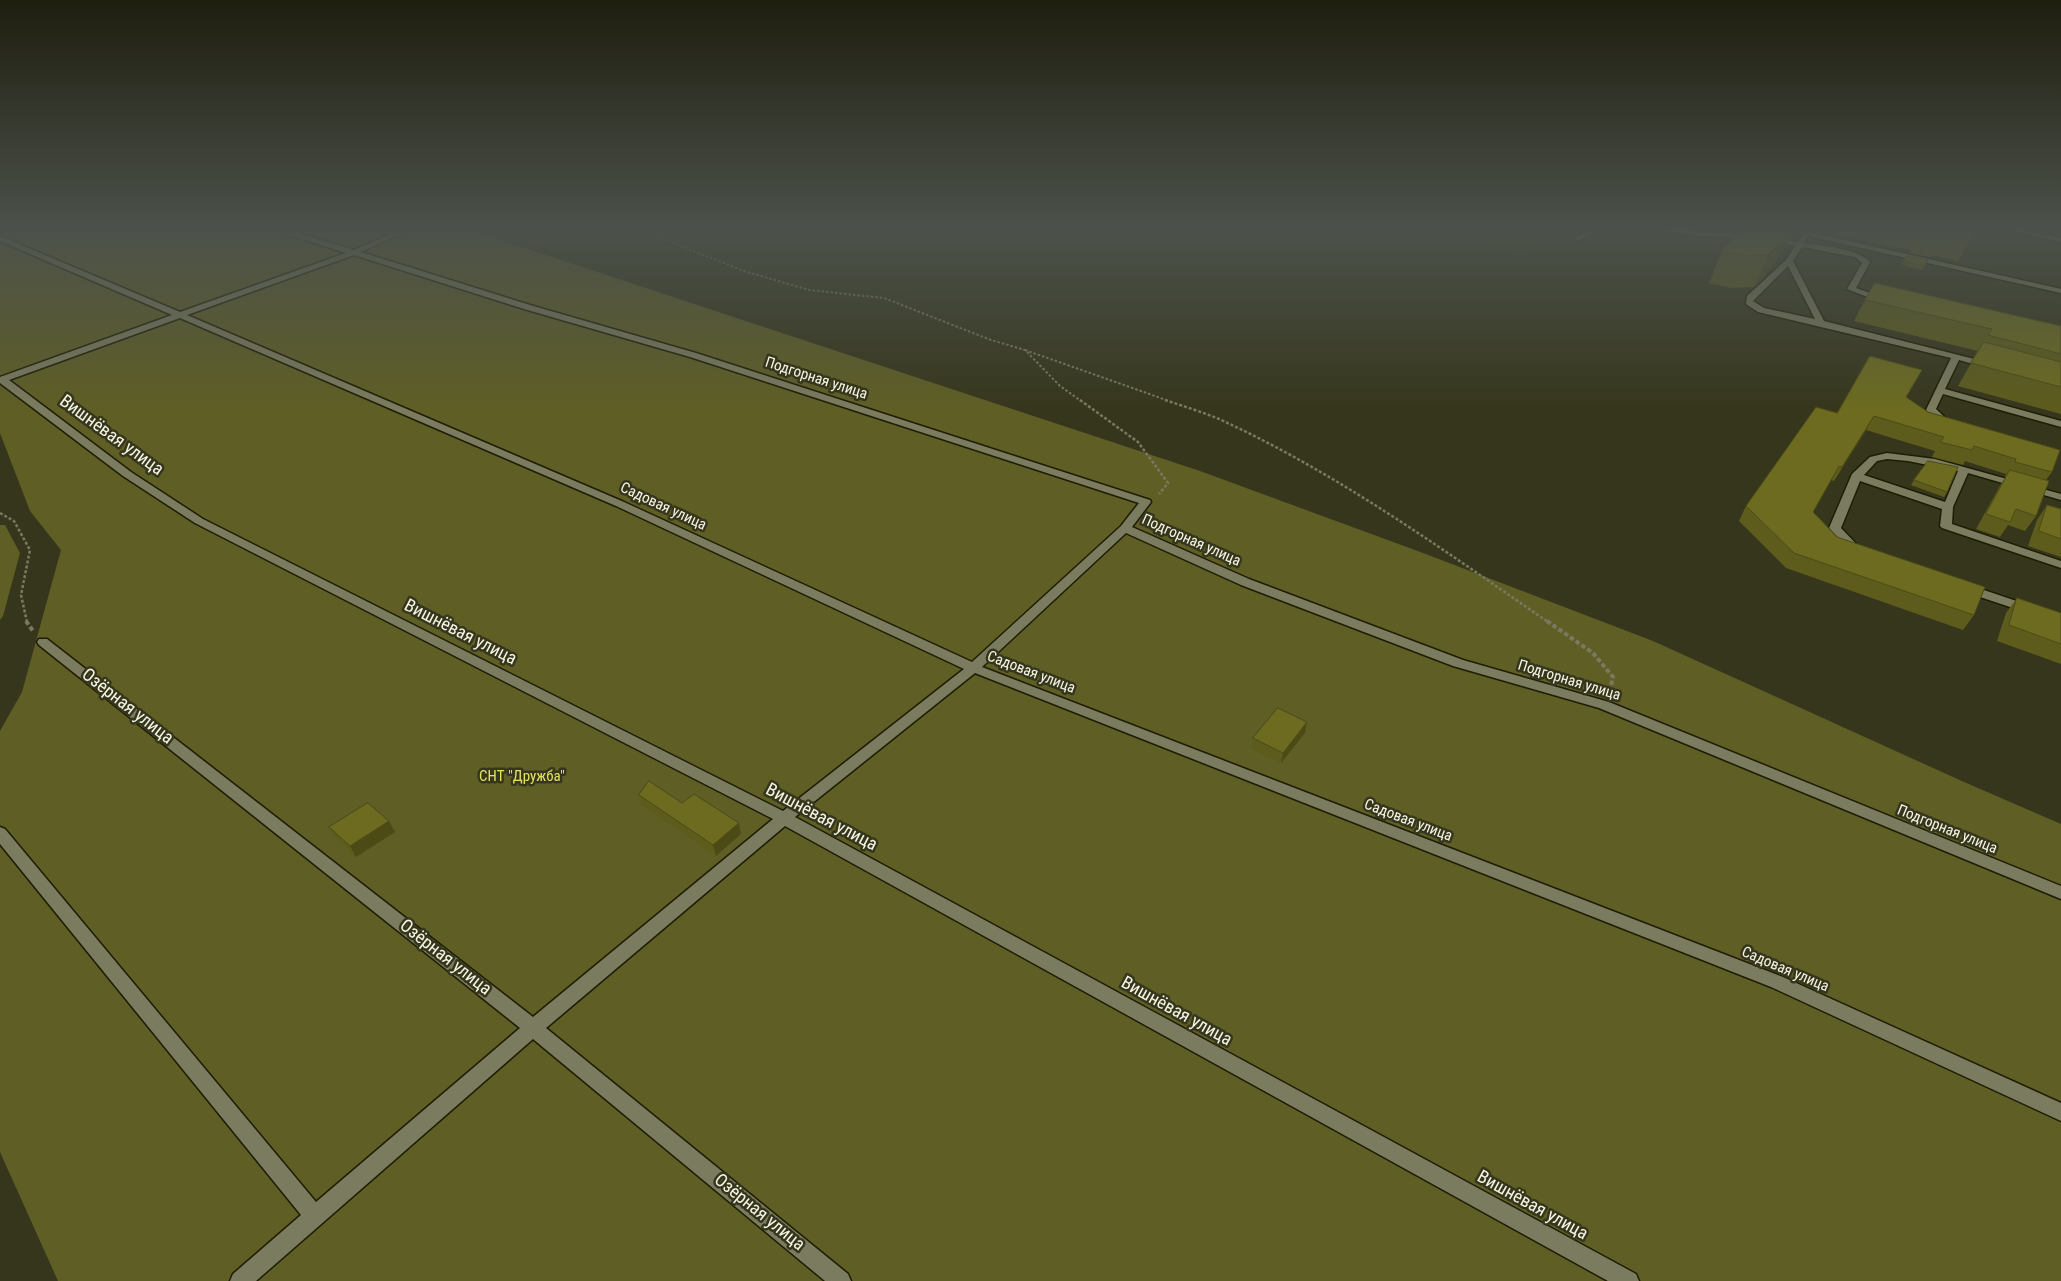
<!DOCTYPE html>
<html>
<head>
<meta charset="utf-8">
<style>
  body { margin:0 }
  canvas { display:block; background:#36361c }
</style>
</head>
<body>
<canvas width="2061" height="1281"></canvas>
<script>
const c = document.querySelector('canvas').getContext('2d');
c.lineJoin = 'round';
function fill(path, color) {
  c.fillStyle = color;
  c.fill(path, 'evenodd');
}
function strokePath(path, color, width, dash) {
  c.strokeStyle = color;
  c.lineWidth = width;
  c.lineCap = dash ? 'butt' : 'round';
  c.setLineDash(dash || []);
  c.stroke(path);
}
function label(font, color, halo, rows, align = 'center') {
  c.font = font + ' "Roboto Condensed",sans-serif';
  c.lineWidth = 5;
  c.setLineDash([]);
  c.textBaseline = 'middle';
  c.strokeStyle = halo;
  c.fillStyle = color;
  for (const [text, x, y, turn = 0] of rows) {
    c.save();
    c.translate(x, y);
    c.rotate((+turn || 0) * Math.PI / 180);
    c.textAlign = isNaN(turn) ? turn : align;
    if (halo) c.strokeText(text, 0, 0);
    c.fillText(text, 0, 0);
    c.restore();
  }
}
const built = new Path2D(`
  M1401,231h156l-29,24z`);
const green = new Path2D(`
  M0,231h473l727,240 223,82 230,88 311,141 97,42v457h-2003l-58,-129v-421l22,-39 39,-142 -31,-39 -30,-78z
  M0,525h5l15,28 -17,63 -3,4z`);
const pathFar2 = new Path2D(`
  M643,231l101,40 65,19 75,8 107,42 34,10 35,36 21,15
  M1025,350l144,51`);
const pathFar1 = new Path2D(`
  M1080,400l58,42 30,41 -9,11
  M1165,400c18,6 37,12 54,19 118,54 223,130 329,203
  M0,513l14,8 16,29 -9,45 6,27`);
const path = new Path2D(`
  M26,621l7,10
  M1547,621l46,32 20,24 -3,13`);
const service = new Path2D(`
  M283,231h9l62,19 44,-19h8l-45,21 169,53 166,48 454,147 1,2 -19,25 117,52 214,81 146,42 452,184v13l-462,-191 -146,-42 -212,-81 -115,-52 -144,134 801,310 278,126v18l-290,-134 -796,-314 -180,144 841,457 3,7h-31l-823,-455 -239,202 302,246 3,7h-26l-292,-242 -277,242h-26l3,-7 68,-59 -301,-371v-17l5,2 311,373 204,-174 -481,-383 -2,-3 2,-3h8l486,378 240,-198 -578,-296 -72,-47 -123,-93v-6l172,-62 -172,-74v-5l180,76 166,-59 -63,-20zM354,255l170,54 166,48 449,146 -18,23 -149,136 -348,-160 -437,-187zM180,318l436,188 348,163 -181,142 -580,-292 -72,-47 -122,-92z
  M1588,231h9l-17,9 -7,-2z
  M1663,231h29l60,4 4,2 -4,2 -85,-6z
  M1805,231l256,58v4l-253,-57 -4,7c21,4 51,4 66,19l-14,26 30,11v4h-3l-36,-14 15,-26 -7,-6 -53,-10 -9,14 31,60 166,42 1,2 -4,3 -28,-8 -14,29 116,32v6l-118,-33 -7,15 15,14 -5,3 -3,-1 -17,-15 25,-52 -193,-46 -12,-8 1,-8 39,-36 9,-14 -26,-5v-4l29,5zM1788,266l27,53 -51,-11 -11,-7z
  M2012,231h13l36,7v4z
  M1887,453l48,6 126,35v6l-93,-27 -15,34 -1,17 109,37v7l-119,-40 -2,-2 2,-17 -82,-28 -19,47 22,23 -6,3 -4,-1 -24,-25 23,-54 18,-17zM1887,459l21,2 50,10 -13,31 -81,-27 13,-14z
  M1966,584l95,32v8l-99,-33 -2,-3 2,-3z`);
const wall = new Path2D(`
  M1472,231h14l-3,2z
  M1742,231h51l-7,16 -25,33 -7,7 -22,1 -23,-5 13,-32z
  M1841,231h134l-17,30 -26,-6 -2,2 -20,-4 1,-3 -72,-15z
  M1928,260l-6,10 -20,-5 2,-4z
  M1865,300l196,26v88l-103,-28 20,-35 -124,-30z
  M1922,370l-16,28 22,14 124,60 -6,8 -10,36 -11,15 -17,-6 -8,12 -24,-8 25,-45 5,-7 -1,-1 1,-2 -41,-13 -2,4 -31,-8 3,-6 -69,-21 -32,51 -3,-1 -18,32 24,25 137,78 -11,15 -177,-62 -47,-47 7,-15 91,-93z
  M1914,480l33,12 -3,5 -33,-12z
  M2047,505l14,4v48l-33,-11 9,-26z
  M2017,598l44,15v51l-64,-23 9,-28z
  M1307,722l-2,11 -24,30 -30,-14 2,-11z
  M639,795l43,8 59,31 -25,22 -73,-50z
  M329,827l66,5 -39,25 -20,-19z`);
const shadedWall = new Path2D(`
  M1789,231h4l-7,16 -25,33 -7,7 14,-32z
  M1874,416l-8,14 -32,51 8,-14z
  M1307,722l-2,11 -24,30 2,-10z
  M389,821l6,11 -39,25 -6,-11z
  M739,823l2,11 -25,22 -3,-11z`);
const building = new Path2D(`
  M1742,231h47l-14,17 -7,7 -22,1 -24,-5z
  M1907,256l21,4 -4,6 -20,-5z
  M1875,283l186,43v28l-73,-19 4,-6 -127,-29z
  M1984,342l77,20v25l-90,-24z
  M1870,356l52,14 -16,27 22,15 132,38 -8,22 -37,-10 1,-3 -42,-13 -2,4 -32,-8 4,-5 -70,-21 -32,51 -3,-1 -26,46 24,25 148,50 -11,28 -180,-62 -48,-47 70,-99 21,6z
  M1928,461l30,6 -11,25 -33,-12z
  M2010,470l39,11 -13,35 -20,-7 -6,13 -24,-8z
  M2047,505l14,4v30l-22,-8z
  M2017,598l44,15v31l-52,-19z
  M1278,708l29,14 -24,31 -30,-15z
  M649,781l33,22 12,-9 45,29 -26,22 -74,-50z
  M368,803l21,18 -39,25 -21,-19z`);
const streetNames = [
  ["Подгорная улица",816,379,18],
  ["Садовая улица",663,507,25],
  ["Подгорная улица",1191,541,24],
  ["Садовая улица",1031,673,21],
  ["Подгорная улица",1569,681,17],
  ["Садовая улица",1408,821,21],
  ["Подгорная улица",1947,830,22],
  ["Садовая улица",1785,970,23]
];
const parkNames = [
  ["СНТ \"Дружба\"",522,777]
];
const nearStreetnames = [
  ["Вишнёвая улица",111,436,36],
  ["Вишнёвая улица",460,633,27],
  ["Озёрная улица",127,707,38],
  ["Вишнёвая улица",821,818,28],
  ["Озёрная улица",445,958,38],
  ["Вишнёвая улица",1176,1012,29],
  ["Вишнёвая улица",1532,1206,29],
  ["Озёрная улица",759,1213,39]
];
fill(built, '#3f3e1c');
fill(green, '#5f5e25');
strokePath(service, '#1e1d04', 3);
strokePath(pathFar2, '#797962', 2, [2.5, 2]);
strokePath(pathFar1, '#797962', 2.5, [3, 2]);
strokePath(path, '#797962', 4, [4.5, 2.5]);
fill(service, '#7b7b5f');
fill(wall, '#5d5c1c');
fill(shadedWall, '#4c4b16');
fill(building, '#6c6b20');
strokePath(building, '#4c4b16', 1);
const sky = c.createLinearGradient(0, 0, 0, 410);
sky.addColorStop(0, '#1e1e0f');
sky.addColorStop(0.56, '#4c524b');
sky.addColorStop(1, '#4c524b00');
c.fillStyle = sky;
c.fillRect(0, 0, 2061, 410);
label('15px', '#f5f5e5', '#36361c', streetNames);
label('15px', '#e5e263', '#36361c', parkNames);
label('18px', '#f5f5e5', '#36361c', nearStreetnames);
</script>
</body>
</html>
